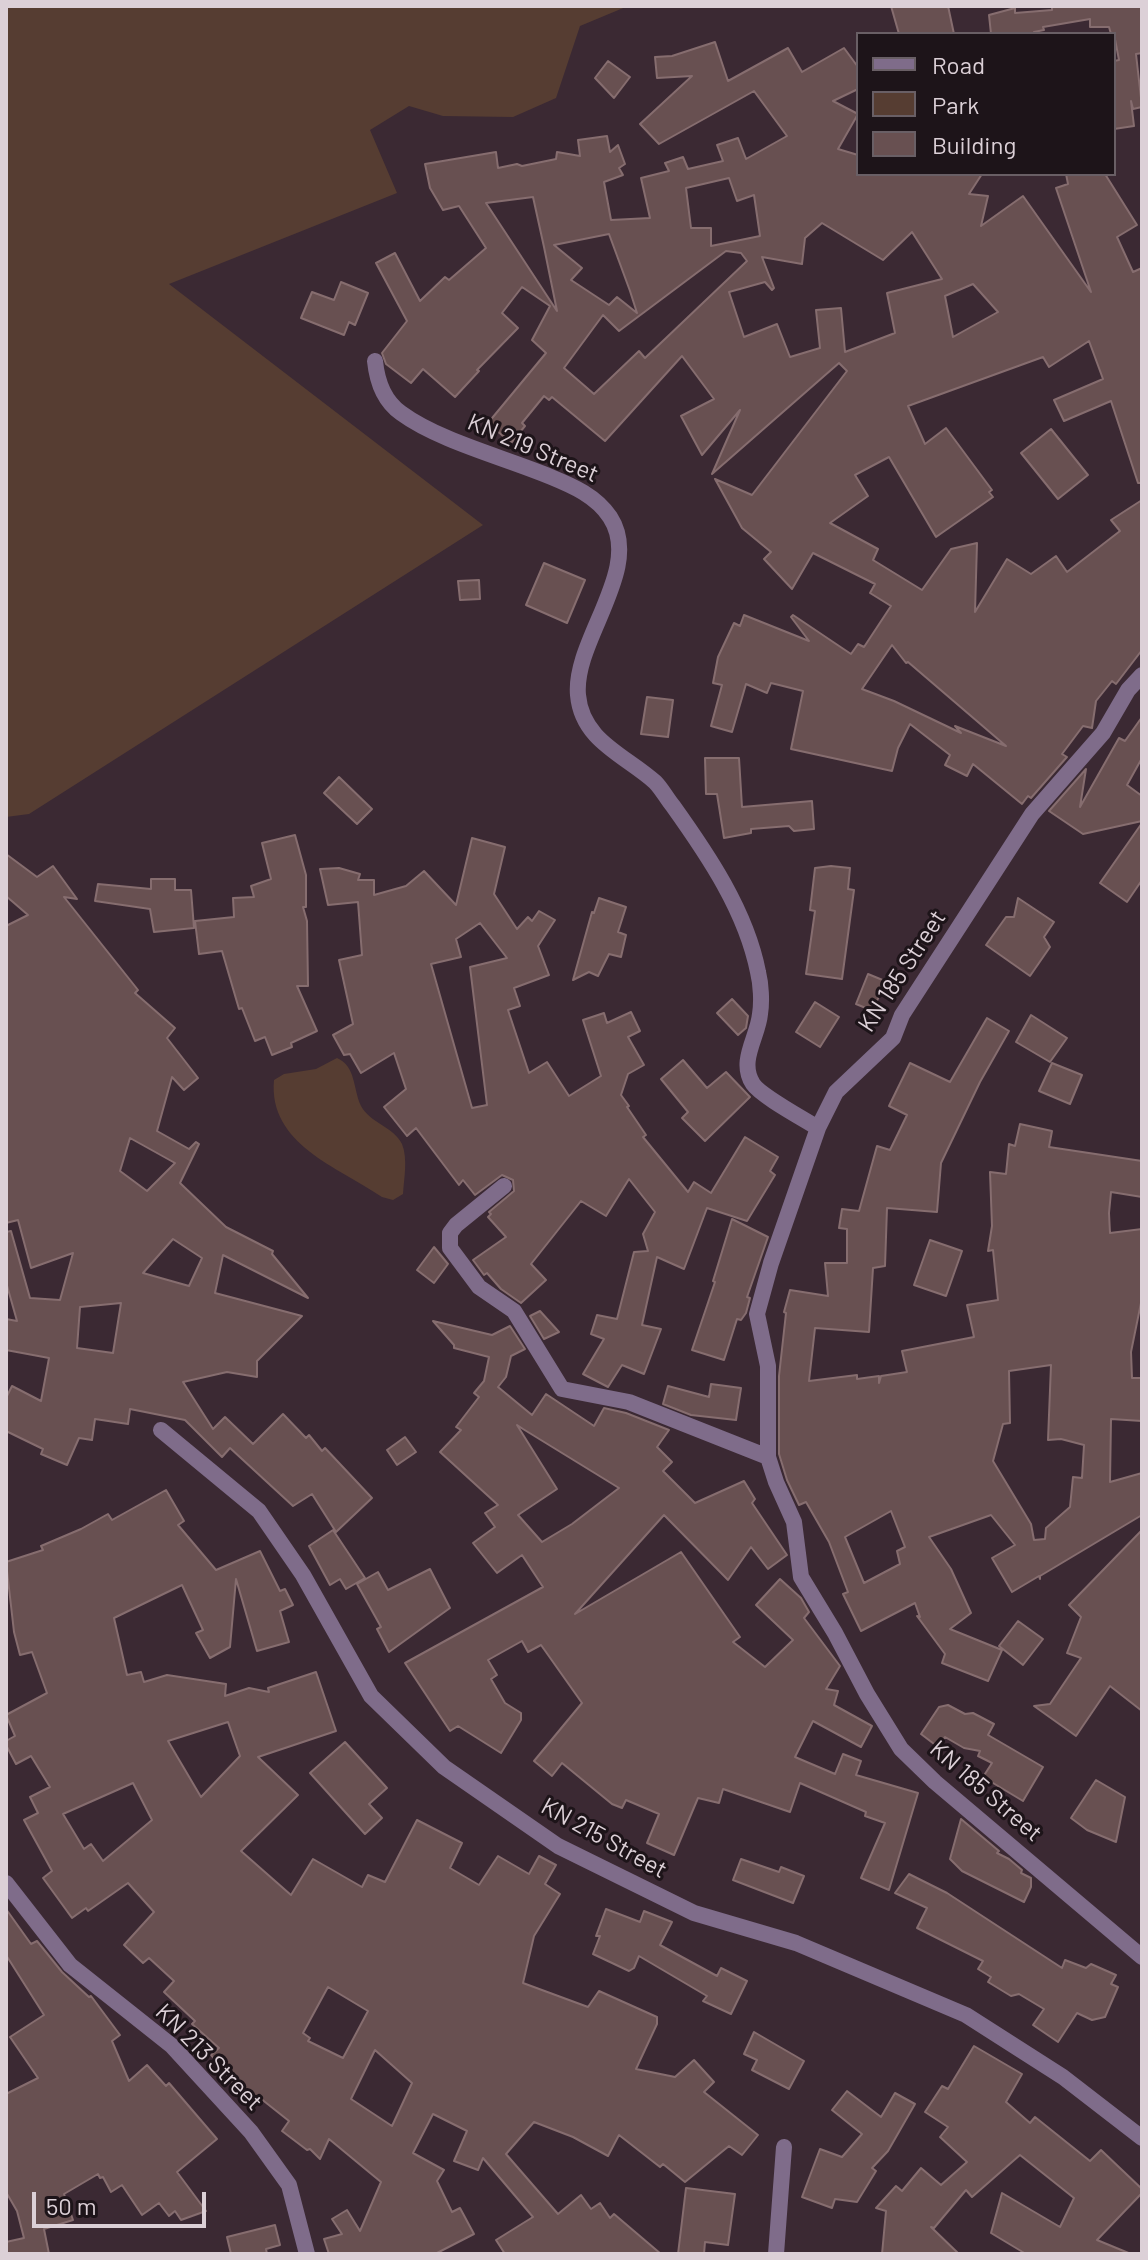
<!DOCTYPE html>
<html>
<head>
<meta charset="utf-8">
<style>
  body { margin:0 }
  #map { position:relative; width:1148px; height:2260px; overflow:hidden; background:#3b2933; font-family:Barlow,sans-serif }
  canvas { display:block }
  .frame { position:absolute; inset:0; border:8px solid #dcd0d7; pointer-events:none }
  .legend { position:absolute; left:856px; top:32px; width:260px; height:144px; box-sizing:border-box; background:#1d1419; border:2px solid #695f65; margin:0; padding:10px 14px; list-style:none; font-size:24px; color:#dcd0d7 }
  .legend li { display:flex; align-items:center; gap:16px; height:40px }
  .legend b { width:40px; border:2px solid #695f65 }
  .scale { position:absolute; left:32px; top:2192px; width:174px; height:36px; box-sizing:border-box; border:4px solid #dcd0d7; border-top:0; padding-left:10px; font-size:24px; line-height:28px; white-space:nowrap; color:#dcd0d7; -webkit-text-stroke:6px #1d1419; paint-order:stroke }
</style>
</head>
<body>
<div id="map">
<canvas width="1148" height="2260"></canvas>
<div class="frame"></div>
<ul class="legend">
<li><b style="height:10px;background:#7f6c8a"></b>Road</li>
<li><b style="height:22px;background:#563d32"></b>Park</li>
<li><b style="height:22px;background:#685051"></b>Building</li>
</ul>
<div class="scale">50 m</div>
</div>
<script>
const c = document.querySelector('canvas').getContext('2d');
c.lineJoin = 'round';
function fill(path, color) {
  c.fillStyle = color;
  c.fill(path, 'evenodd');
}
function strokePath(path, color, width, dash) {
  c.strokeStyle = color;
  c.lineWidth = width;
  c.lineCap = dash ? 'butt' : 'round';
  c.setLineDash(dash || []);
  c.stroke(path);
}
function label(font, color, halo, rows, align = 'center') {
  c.font = font + ' Barlow,sans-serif';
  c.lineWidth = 6;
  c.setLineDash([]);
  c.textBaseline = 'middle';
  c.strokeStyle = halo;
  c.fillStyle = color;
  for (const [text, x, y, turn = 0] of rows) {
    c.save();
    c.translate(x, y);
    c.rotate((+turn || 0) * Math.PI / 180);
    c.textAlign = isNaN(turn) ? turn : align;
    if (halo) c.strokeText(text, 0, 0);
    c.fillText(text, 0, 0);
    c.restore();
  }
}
const green = new Path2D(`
  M6,6h622l-48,20 -24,72 -43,19 -70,-1 -34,-10 -39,24 27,63 -228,91 314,241 -454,289 -23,3z
  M337,1058c19,8 16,31 24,48 9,17 33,21 41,38 6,15 2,34 1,50l-10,6 -11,-3c-44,-30 -114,-53 -108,-117l10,-6 32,-5z`);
const building = new Path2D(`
  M891,6h57l6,28h-55z
  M1052,6h90v47l-6,1 6,53 -9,2 -2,-8 3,25 -20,3v-68l5,-1 -5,-26h-3l-2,-7h-19v-8l-47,8 1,3 -10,2v2h-43l-2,-19 26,-7v5l37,-3z
  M715,42l13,39 60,-33 14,24 42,-24 14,19v22l-25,12 25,13 -20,35 20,6v19h124l-13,20 19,2 -7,30 42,-30 68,96 -35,-104 12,-4 -2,-10h39l32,51 -20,12 16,35 9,-4v215h-4l-27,-82 -47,20 -10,-21 49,-21 -14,-38 -40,26 -6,-10 -135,49 17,38 21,-16 46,62 -3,2 4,5 -57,40 -47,-80 -34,18 13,21 -38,27 48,26 -5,11 49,30 29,-41 26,-6 -2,69 32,-53 24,15 25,-18 11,16 53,-41 -9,-11 31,-20v150l-26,34 -4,-3 -16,20 -4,27 -9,-2 -21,28 5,3 -36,41 -3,-2 -6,8 -49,-40 -6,12 -22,-11 5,-10 -40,-31 -12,24 -6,23 -101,-22 12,-58 -32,-8 -4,10 -21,-9 -14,48 -21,-6 11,-41 -9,-2 5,-26 16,-34 6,3 4,-11 65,26 -18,-24 2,-2 58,39 7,-10 6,3 27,-41 -21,-13 5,-9 -62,-31 -21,36 -28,-30 7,-7 -29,-24 -27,-49 37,16 95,-124 -8,-8 -127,111 28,-64 -38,45 -21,-39 33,-17 -32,-43 -77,85 -53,-44 -3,3 -5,-4 -22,27 3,3 -14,17 -23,-20 58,-70 -14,-13 18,-34 -28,-19 -20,26 16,15 -41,42 2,1 -24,26 -32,-28 -12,14 -25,-19 -4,-11 25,-32 -31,-58 19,-10 25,48 25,-24 4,3 37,-32 -27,-42 -16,4 -13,-22 -5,-24 71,-12 2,16 19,-4 5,2 34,-7 1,-7 23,4 -2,-16 29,-4 3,16 8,-7 7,19 -6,4 4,7 -19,7 7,38 39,-2 -9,-40 28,-7 -4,-8 18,-6 5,12 35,-8 -6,-16 21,-7 8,21 41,-23 -33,-45 -95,53 -19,-20 52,-48 -35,2 -2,-21 17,-1zM729,178l8,23 17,-6 6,41 -49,10v-18h-20l-5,-40zM533,197l11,50 13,64 -71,-108zM822,223l61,37 29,-28 30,47 -55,14 8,40 -50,19 -4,-44 -25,2 4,38 -30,9 -13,-33 -33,13 -15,-45 36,-10 7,8 2,-2 -12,-31 40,7 3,-26zM609,234l21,57 7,22 -20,-16 -8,8 -38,-25 11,-12 -28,-23zM726,251l15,2 6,8 -102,97 -6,-7 -45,43 -30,-26 39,-53 16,16zM973,284l25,28 -45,25 -8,-41zM892,645l14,18 2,-1 98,84 -51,-20 6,7 -67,-32 -32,-12z
  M608,61l22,16 -16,21 -19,-20z
  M341,282l27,11 -13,32 -6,-3 -5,13 -43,-17 11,-26 22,8z
  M1051,429l37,46 -30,24 -37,-46z
  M544,563l41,17 -18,43 -41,-18z
  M479,580l1,19 -20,1 -2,-19z
  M647,697l26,3 -5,37 -27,-3z
  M1142,717v41l-15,27 15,11v25l-59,13 -34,-23 37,-42 -6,38 39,-69 6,3z
  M705,758h34l3,49 70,-6 2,28 -20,2 -5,-5 -38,3v4l-27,5 -7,-44h-11z
  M339,777l33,32 -15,15 -33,-31z
  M1142,823v57l-15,22 -27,-19z
  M295,835l11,40v32h-3l4,14 1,65h-11l20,45 -26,12 1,4 -20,8 -7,-18 -10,4 -13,-33 -3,1 -17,-58 -23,3 -4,-33 39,-4 -1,-19 21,-1 -3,-11 20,-7 -9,-36z
  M472,838l33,9 -11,47 23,35 11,-12 4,4 7,-10 16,9 -17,26 11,29 -35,13 6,18 -12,4 21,63 18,-11 22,34 32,-20 -18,-56 21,-7 3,10 24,-11 9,19 -12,6 16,28 -16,9 -7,21 8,11 -2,1 19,28 -3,2 45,55 6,-10 17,11 34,-56 33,20 -8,14 5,4 -28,46 -40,-13 -23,61 -27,-12 -15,68 19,4 -17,45 -22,-9 -14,22 -25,-13 21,-35 -13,-5 6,-19 20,4 17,-67 14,-1 -5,-17 12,-22 -26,-33 -23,37 -25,-15 -50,63 15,16 -25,23 -20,-14 -14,-16 -3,2 -11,-15 33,-23 -18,-20 3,-3 -2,-2 25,-21 -1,-11 -11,-5 -27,20 -12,-15 -4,5 -43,-57 -9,8 -23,-29 22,-18 -12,-36 -33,20 -11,-19 -6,1 -11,-20 20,-11 -14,-64 23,-5 -4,-53 -30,3 -8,-36 19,-1 21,6 -2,6h16v15l32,-9 18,-15 32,34zM480,923l27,35 -37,9 17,138 -15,3 -41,-144 30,-7 -5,-18z
  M6,854l31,23 16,-11 24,33 -13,-2 74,93 -3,3 40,35 -8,10 31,40 -14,12 -12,-13 -15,54 32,18 7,-7 3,2 -19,39 46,44 47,24 -1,3 36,44 -85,-43 -8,38 87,23 -45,45v16l-30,-5 -44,10 30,47 12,-12 28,27 30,-30 23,24 3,-3 13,16 3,-3 47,50 -36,34 -24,-38 -19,12 -63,-58 -8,9 -37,-37 -55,-11 -2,15 -33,-5 -3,21 -13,-2 -12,27 -26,-11 2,-5 -37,-18v-33l6,-12 29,15 8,-43 -43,-8v-31l11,2 -11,-39v-50l5,-1 19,67 30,2 13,-47 -42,15 -13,-48 -12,3v-297l22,-11 -22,-19zM130,1138l45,25 -28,28 -27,-20zM173,1239l29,19 -13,28 -46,-13zM121,1303l-8,50 -36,-5 3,-41z
  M831,866l19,2 -2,21 6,1 -12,89 -36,-5 9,-63 -5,-1 5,-42z
  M151,879h24v11h16l3,38 -40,4 -4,-23 -55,-8 3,-17 53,5z
  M599,898l27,9 -8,25 8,3 -5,22 -12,-3 -11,22 -9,-4 -16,8 19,-68 2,1z
  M1018,898l36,24 -10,15 6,10 -20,29 -44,-31 20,-28h8z
  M868,974l17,7 -12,30 -17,-7z
  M732,999l16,17 -2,12 -8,7 -21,-22z
  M815,1002l24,15 -19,30 -24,-15z
  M1031,1015l36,23 -17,24 -34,-20z
  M987,1018l22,13 -29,51 -39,81 -4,49 -50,-4 -2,58 -12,2 -4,64 -54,-4 -6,53 48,-6v4l22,-3v7l2,-7 26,-4 -5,-21 72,-14 -7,-32 31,-5 -5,-50 -5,1 4,-25 -2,-54 16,2 3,-30 6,2 5,-22 32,7 -3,16 93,14v36l-31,-5 -2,21 1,20 32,-4v69l-11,54 1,26h10v43l-31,-2 -1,63 32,-9v42l-102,61v3l-1,-3 -27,16 -20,-34 23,-13 -24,-30 -62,22 22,32 20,44 -21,16 52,21 -14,31 -46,-18 3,-9 -28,-38 3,1 -5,-14 -54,28 -18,-37 5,-2 -19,-50 -23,-40 -7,3 -12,-25 -8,-26v-78l7,-63 -2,-1 6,-22 38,6 -3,-33h22v-34l-8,-1 3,-19 17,2 18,-65 13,4 17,-35 -18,-9 21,-43 40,19zM1051,1365l-3,75 13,-1 23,6 -2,33 -9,-1 -3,30 -24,21 -1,11 -11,1 -3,-16 -38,-63 10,-37 7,-1 -1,-52zM891,1511l14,36 -8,4 3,13 -36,19 -19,-46z
  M683,1060l24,28 19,-16 24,25 -45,44 -23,-23 6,-6 -27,-33z
  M1052,1063l30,12 -12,29 -31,-13z
  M732,1219l36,18 -21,60 3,1 -4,15 -5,7 -4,-1 -13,41 -32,-10 23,-68 -2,-1z
  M930,1240l32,11 -16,45 -32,-11z
  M434,1247l14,17 -14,19 -17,-13z
  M540,1311l19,21 -15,7 -14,-23z
  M433,1321l59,14 18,-9 15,23 -14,7 -5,21 -8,10 34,28 14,-21 48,32 10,-18 22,5 43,17 -12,17 15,15 -9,9 32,32 49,-22 11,18 -3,4 35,52 -19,14 -17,-22 -23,33 -64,-65 -89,99 106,-62 59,85 -7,5 32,25 28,-27 -37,-35 24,-26 21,19 8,14 -5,6 36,48 -14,23 12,2 -4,14 38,21 -11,21 -48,-26 -18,36 40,17 8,-20 18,7 -5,14 62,18 -29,97 -28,-12 24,-55 -20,-7 1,-4 -66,-29 -10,29 -67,-23 -4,14 -21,-5 -24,57 -27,-12 12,-29 -33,-14 -4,8 -10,-4 -50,-41 -10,13 -18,-15 48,-58 -41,-58 -13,7 -6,-11 -34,19 9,15 -6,4 14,24 16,10v7l-20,33 -43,-27 -8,5 -45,-68 138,-76 -21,-32 -25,18 -24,-30 22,-16 -10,-14 13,-8 -58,-53 21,-22 -5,-3 23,-30 -5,-4 10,-12 5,-24 -35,-9v-3zM517,1425l6,4 96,59 -47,36 -30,18 -24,-27 39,-26z
  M711,1384l30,4 -5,32 -45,-5 -28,-11 5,-18 41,11z
  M405,1437l11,15 -19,13 -10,-15z
  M166,1490l18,31 -6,4 38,45 44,-19 20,40 5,-2 8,16 -13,6 9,31 -32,9 -21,-72 -6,68 -20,11 -14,-25 7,-3 -21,-45 -68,33 13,57 14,-3 3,10 23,-7 59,9 -1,12 24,-8 20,4 -1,-4 48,-16 20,59 -78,26 40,38 -57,56 50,44 22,-36 49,28 6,-12 17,7 32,-62 45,23 -12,25 29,17 19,-29 31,18 10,-18 17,9 -11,19 15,10 -26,42 -11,47 65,24 11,-16 58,26v7l-21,45 39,8 19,-17 20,22 -10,10 54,43 -16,20 -13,-9 -44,36 -22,-18 -3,3 -41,-32 -11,21 -35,-19 -39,-15 -28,32 52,60 23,-19 10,14 9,-6 10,15 4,-4 47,40h-156l-9,-14 37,-23 -50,-59 -5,12 -24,-9 13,-30 -34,-17 -20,39 31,17 -7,11 15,31 8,-4 14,26 -39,20h-106l-5,-15 18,-5 -10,-15 15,-9 13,21 21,-49 -52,-43 -9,20 -10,-10 -3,1 -25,-19 7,-10 -29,-23 -5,6 -14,-11 -30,-38 8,-7 -27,-24 3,-3 -31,-29 10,-11 -25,-23 -6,5 -19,-18 30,-33 -26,-29 -40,28 -2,-3 -14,10 -29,-40 9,-7 -28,-51 14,-7 -8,-16 20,-10 -19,-31 -15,8 -10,-19v-4l9,-5 -9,-21 41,-22 -15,-41 -12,3 -6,-23 -8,-70 37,-12 -2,-4 40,-17 27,-15 4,6zM228,1722l12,34 -39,41 -33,-56zM133,1783l19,37 -49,41 -12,-17 -7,5 -21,-35zM328,1987l40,24 -25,47 -35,-17 2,-3 -7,-5zM375,2050l37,33 -20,43 -41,-27z
  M333,1530l32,48 -19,11 -6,-10 -10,6 -21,-39z
  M1142,1530v181l-32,-25 -34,50 -42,-30 16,-2 31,-46 -14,-5 14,-36 -12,-12z
  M430,1569l20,39 -61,44 -12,-23 4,-2 -24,-43 21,-12 10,18z
  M1018,1621l25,18 -20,26 -24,-19z
  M948,1705l17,9 8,-1 21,11 -6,11 55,32 -20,34 -40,-24 9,-14 -14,-7 2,-5 -16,-3 -19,-11 -7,10 -17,-13 18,-27z
  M345,1742l42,46 -18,16 13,14 -17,16 -55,-61z
  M1096,1780l29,17 -9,45 -29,-12 -16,-12z
  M961,1819l38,32 -2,2 12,6 13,11 -1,3 10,5v9l-7,15 -62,-31 -12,-12z
  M741,1859l38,13 2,-5 23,9 -11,27 -60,-23z
  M909,1874l38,19 115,75 3,-8 21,8 5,-4 25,11 -5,9 7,3 -13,30 -13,3 -15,-7 -19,29 -25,-17 11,-16 -25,-15 -8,2 -23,-14 3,-5 -13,-8 5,-8 -66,-33 10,-20 -32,-15z
  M6,1909l25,35 6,-3 25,31 27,25 2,-1 29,39 -8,6 17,40 18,-16 19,21 3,-3 48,56 -40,33 29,39 -25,9 -6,-9 -6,5 -10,-13 -17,12 -20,-30 -11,7 -8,-15 -3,1 -2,-4 -34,20 9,26 -29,9 5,25h-43v-12l18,-4 -7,-27 -11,-19v-98l32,-16 -28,-41 34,-22 -38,-60z
  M606,1909l34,13 4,-11 28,11 -12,23 57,31 4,-8 26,13 -16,33 -28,-13 4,-5 -68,-40 -5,12 -5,3 -36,-17 7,-18h-4z
  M754,2032l50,29 -15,28 -37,-19 5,-10 -13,-6z
  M974,2046l48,28 -16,28 24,21 5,-6 55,44 11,-11 41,39v4l-45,47 34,14h-105l-35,-21 11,-40 58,34 14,-29 -54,-43 -48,42 -6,-7 -32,38 -3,-1 28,27h-77l4,-43 -10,-3 20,-22 6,5 19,-23 20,17 26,-23 -27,-25 8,-10 -23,-15 17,-26 6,3z
  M847,2091l34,26 14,-24 20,11 -27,47 -16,17 4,3 -19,31 -22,-3 -3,9 -30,-11 18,-48 22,8 20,-23 -30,-24z
  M686,2188l49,6 -7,51 -23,-3 -1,12h-26z
  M275,2225l5,20 -14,4 1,5h-36l-4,-17z`);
const street = new Path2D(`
  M375,361c2,20 9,40 26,52 38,28 105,45 150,64 22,9 45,19 59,40 34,52 -37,123 -32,178 4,46 47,60 77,87 7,7 12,17 18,24 35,49 73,105 85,166 3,12 4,30 2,42 -2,23 -22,47 -7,70 8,12 51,35 65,44
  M1142,675l-14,15 -25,43 -71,81 -130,201 -9,23 -57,54 -18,36 -47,135 -14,51 11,52v91l8,25 18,40 7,55 34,56 32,61 34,55 34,33 207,175
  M504,1186l-48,39 -6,8v15l29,39 35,24 48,78 67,13 139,55
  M161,1430l98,81 44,64 68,121 73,71 114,79 136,67 102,30 170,72 97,62 79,61
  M6,1883l64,82 102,81 79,86 38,53 18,69
  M776,2254l8,-107`);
const streetNames = [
  ["KN 219 Street",533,448,23],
  ["KN 185 Street",902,971,-57],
  ["KN 185 Street",986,1791,41],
  ["KN 215 Street",604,1838,29],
  ["KN 213 Street",209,2057,45]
];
fill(green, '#563d32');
fill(building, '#685051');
strokePath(building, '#866d6f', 2);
strokePath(street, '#7f6c8a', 16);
label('24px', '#dcd0d7', '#1d1419', streetNames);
</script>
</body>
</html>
